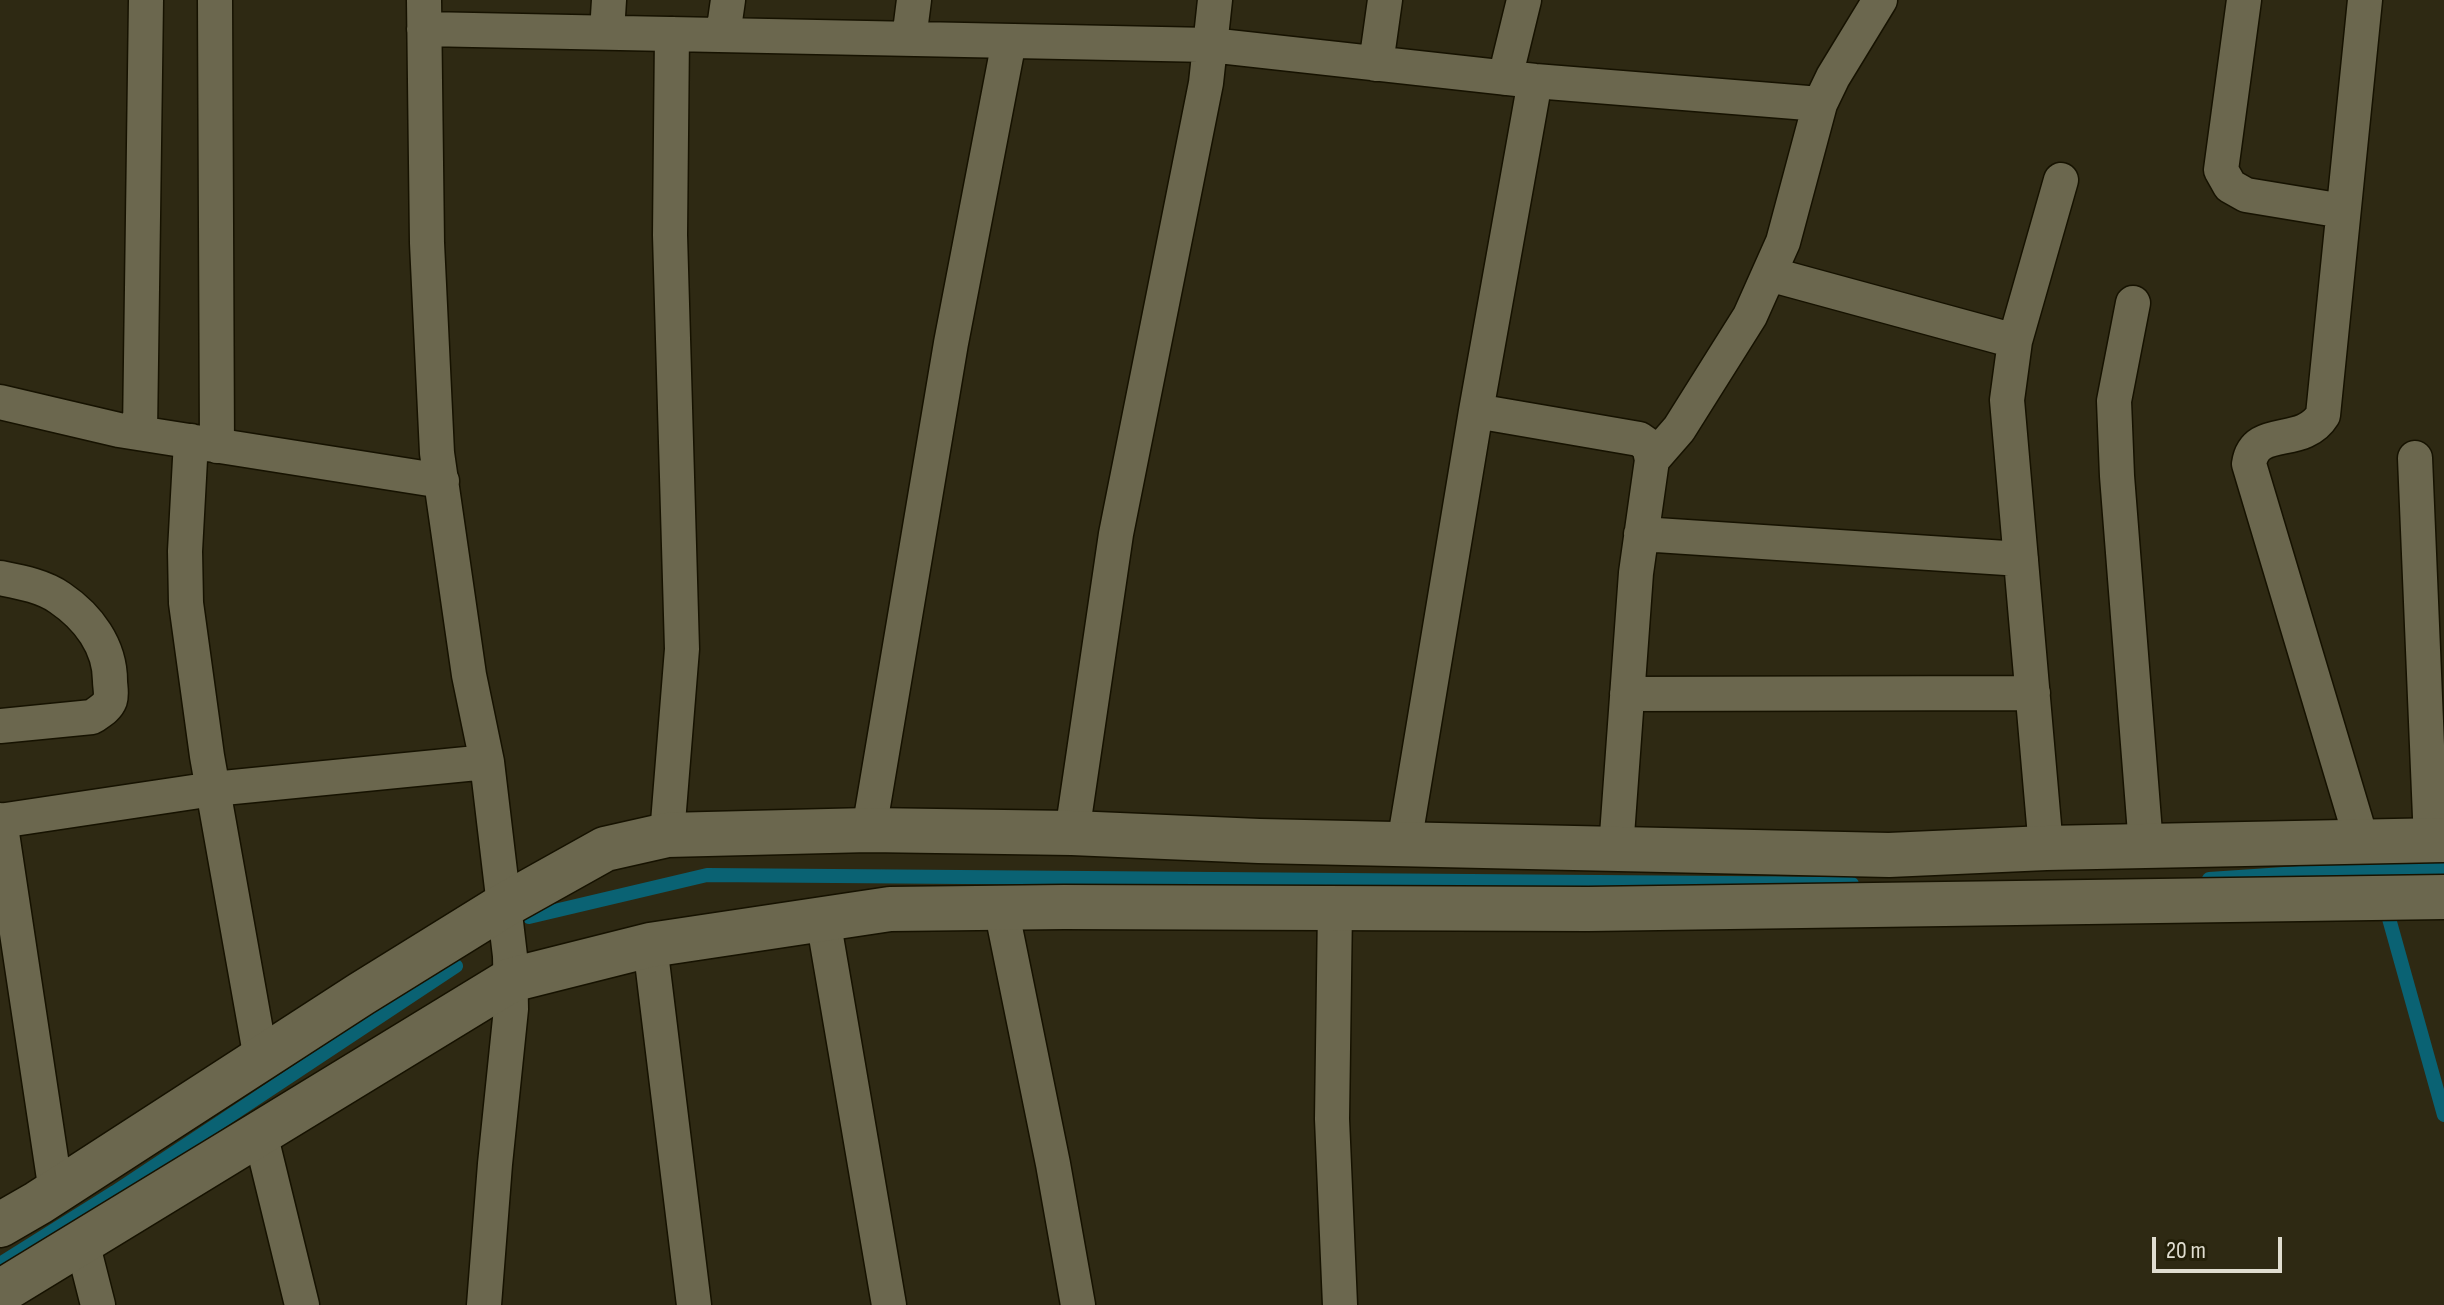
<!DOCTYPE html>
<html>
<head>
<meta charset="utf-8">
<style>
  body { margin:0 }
  #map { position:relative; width:2444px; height:1305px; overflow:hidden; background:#2e2913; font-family:"Sofia Sans Condensed",sans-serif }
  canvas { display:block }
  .scale { position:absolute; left:2152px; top:1237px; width:130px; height:36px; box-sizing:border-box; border:4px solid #e0ddd0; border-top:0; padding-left:10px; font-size:24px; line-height:28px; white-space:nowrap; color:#e0ddd0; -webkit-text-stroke:6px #242009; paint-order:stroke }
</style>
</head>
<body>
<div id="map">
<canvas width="2444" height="1305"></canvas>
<div class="scale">20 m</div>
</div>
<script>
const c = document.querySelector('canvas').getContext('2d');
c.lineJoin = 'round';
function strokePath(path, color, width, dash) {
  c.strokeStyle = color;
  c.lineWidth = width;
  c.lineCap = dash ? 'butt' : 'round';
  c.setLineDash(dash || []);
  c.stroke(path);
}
const stream = new Path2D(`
  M2209,879l165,-11 70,1
  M2388,915l56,200
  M529,917l178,-42 1145,9
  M0,1264l115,-72 341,-226`);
const minor = new Path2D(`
  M215,0l2,446
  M424,0l3,243 10,210 32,222 18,87 23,194 1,53 -16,155 -11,141
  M2244,0l-23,170 9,16 16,9 97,16
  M424,29l786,16 325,36 285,23
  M607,32l2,-32
  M723,35l5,-35
  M909,39l5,-39
  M1376,64l9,-64
  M1505,78l19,-78
  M1769,274l246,67
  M2133,303l-19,98 3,75 29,370
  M0,402l119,28 323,51
  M1476,411l163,28 10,7 3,14 -16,113 -20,276
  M140,433l6,-433
  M191,441l-6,110 1,52 21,153 54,303
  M2415,458l16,383
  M1652,460l27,-31 71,-113 33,-74 37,-138 13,-27 47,-77
  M1641,534l380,25
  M0,578c20,4 43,8 60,20 28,19 50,48 50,83 0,5 2,13 0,19 -3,8 -11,12 -18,17l-92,9
  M1627,694l406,-1
  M0,820l56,372
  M0,821l213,-32 274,-27
  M869,830l82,-487 58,-302
  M1072,833l44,-299 90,-451 9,-83
  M667,835l15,-186 -12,-414 2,-201
  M2362,842l-113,-378c6,-40 53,-15 74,-49l42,-415
  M1404,844l72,-433 59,-330
  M2046,848l-39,-448 8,-59 46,-161
  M1001,908l52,256 25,141
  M1335,908l-3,211 8,186
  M823,919l66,386
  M650,945l44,360
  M260,1133l42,172
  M82,1242l16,63`);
const tertiary = new Path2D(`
  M0,1225l38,-22 323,-209 142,-88 102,-57 62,-14 202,-5 203,3 187,8 630,14 157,-7 398,-8
  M0,1292l511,-312 139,-35 240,-36 174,-2 524,2 856,-12`);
strokePath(stream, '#0a6273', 14);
strokePath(minor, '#161200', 37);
strokePath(tertiary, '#161200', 47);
strokePath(minor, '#6b674e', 34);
strokePath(tertiary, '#6b674e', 44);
</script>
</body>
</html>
